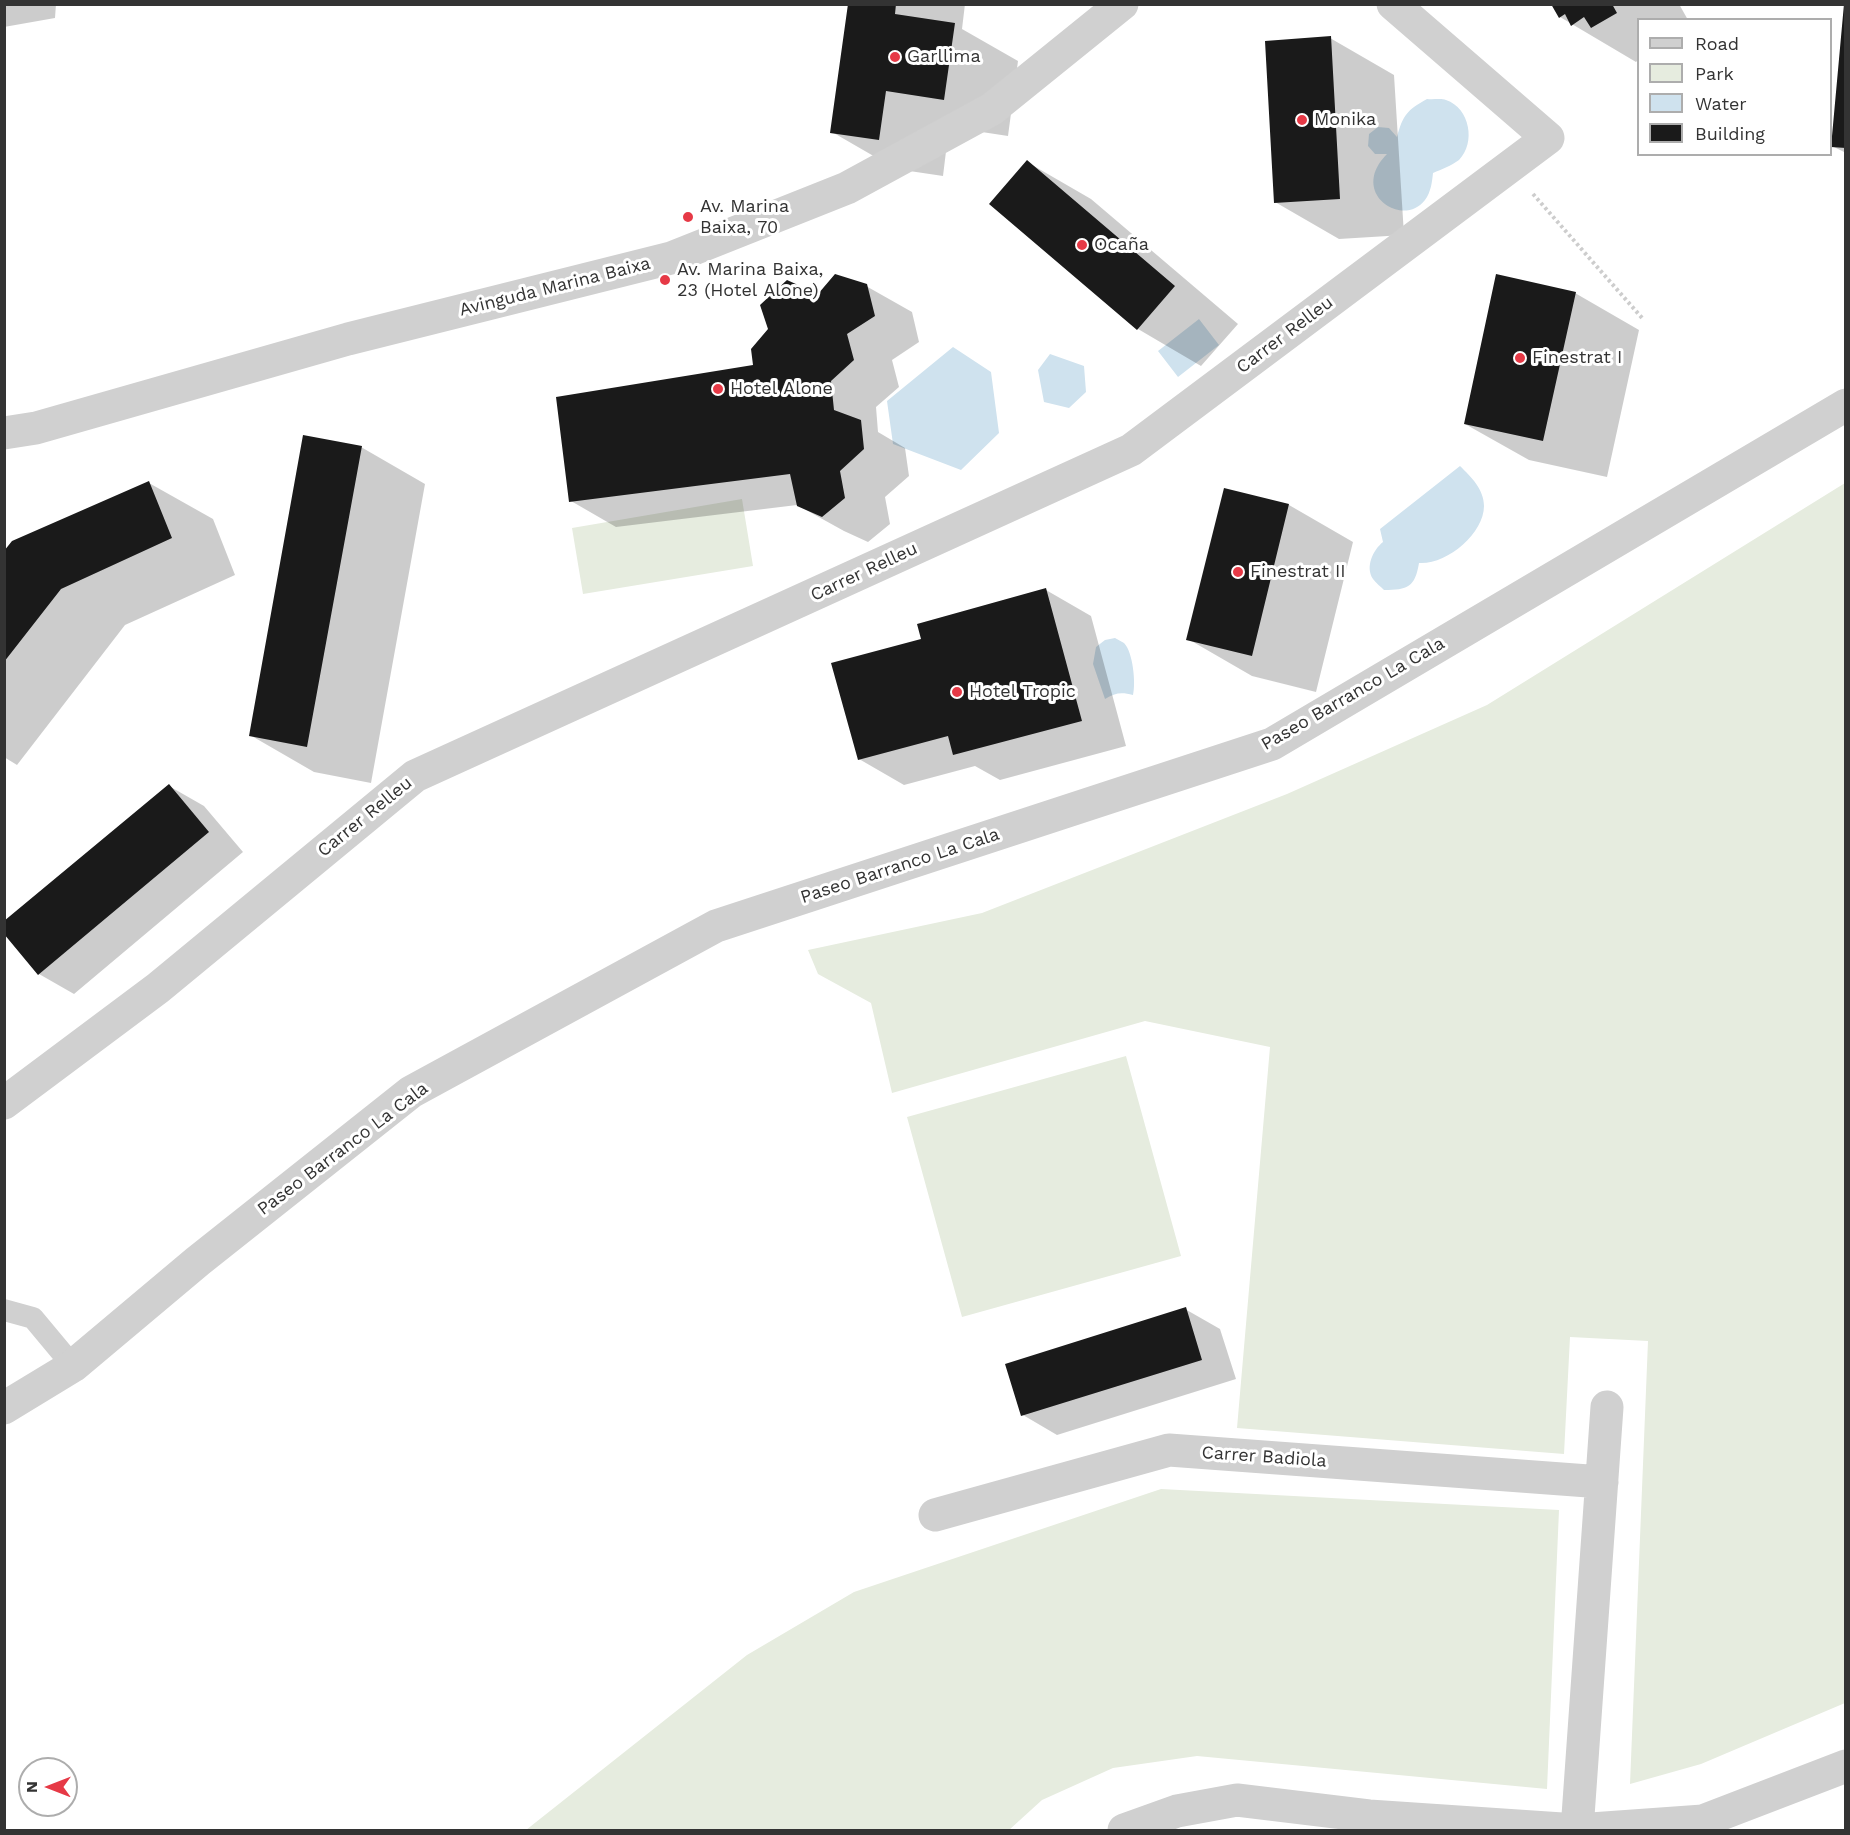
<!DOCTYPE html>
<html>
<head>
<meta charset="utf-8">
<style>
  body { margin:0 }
  #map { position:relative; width:1850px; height:1835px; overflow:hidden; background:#fff; font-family:"Work Sans",sans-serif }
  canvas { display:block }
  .frame { position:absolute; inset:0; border:6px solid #333; pointer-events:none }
  .legend { position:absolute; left:1637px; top:18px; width:195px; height:138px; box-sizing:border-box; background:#fff; border:2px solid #adadad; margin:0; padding:8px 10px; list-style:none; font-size:18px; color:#333 }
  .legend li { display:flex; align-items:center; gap:12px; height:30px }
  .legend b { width:30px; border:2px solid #adadad }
  .north { position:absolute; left:18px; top:1757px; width:60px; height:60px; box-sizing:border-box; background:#fff; border:2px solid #adadad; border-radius:50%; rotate:270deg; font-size:16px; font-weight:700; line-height:24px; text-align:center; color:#333 }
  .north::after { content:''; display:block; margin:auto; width:21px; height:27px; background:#e63946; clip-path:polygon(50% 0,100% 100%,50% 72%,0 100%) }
</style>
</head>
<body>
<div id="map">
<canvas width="1850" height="1835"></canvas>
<div class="frame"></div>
<ul class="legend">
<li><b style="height:8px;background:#d0d0d0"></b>Road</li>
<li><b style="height:16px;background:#e6ecdf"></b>Park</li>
<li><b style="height:16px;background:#cfe2ee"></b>Water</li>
<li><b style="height:16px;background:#1a1a1a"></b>Building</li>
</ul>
<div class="north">N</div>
</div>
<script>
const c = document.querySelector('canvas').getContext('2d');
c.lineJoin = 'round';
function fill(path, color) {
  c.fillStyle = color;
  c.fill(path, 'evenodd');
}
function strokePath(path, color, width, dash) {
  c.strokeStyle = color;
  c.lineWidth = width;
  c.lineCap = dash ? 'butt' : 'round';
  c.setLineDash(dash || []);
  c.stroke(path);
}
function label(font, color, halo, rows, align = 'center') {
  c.font = font + ' "Work Sans",sans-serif';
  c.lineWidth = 6;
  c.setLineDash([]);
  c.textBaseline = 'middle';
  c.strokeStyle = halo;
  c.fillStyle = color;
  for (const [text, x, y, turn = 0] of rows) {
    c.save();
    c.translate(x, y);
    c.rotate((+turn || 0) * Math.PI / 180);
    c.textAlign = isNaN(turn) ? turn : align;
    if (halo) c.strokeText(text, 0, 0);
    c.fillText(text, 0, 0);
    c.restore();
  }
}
const green = new Path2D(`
  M1845,483v1220l-144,61 -71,20 18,-443 -78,-4 -6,117 -327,-26 33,-381 -125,-26 -253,72 -21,-90 -53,-29 -10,-24 174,-37 305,-119 200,-89z
  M742,499l11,67 -170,28 -11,-66z
  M1126,1056l55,200 -219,61 -55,-200z
  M1161,1489l398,21 -12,279 -350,-33 -84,12 -71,32 -33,30h-483l221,-175 107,-63z`);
const water = new Path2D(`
  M1427,99c6,1 14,-1 19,1 24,8 30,43 13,60 -8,6 -17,9 -26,13 -1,9 -2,19 -8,27 -22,29 -77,-7 -38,-46h-12l-7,-8 1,-12 9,-7 11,1 8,9c6,-22 10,-27 30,-38z
  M1199,319l20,26 -41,32 -20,-26z
  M953,347l38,25 8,61 -38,37 -68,-26 -6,-43z
  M1050,354l34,12 2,26 -17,16 -25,-6 -6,-32z
  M1460,466c11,11 24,23 24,40 0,28 -38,59 -65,57 -4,24 -11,27 -35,27 -3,-3 -8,-7 -11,-11 -8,-12 0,-29 10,-37l-3,-13z
  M1115,638c3,2 6,3 9,5 9,9 12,40 9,52 -12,-3 -18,-2 -28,4l-12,-35 3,-17 9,-7z`);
const shadow = new Path2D(`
  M4,4h52l-1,14 -51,9z
  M850,4h115l-3,25 56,32 -10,75 -59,-9 -6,49 -47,-7 -64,-37z
  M1552,4h127l9,16h-50v40l-2,2 -76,-45z
  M1846,4v149l-14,-7z
  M1330,38l64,37 10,160 -65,4 -64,-37z
  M1027,162l64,37 147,125 -37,42 -63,-37z
  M866,286l46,26 7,30 -27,18 7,27 -23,20 2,25 27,16 4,28 -24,21 5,27 -22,18 -24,-11 -47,-26 -181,22 -45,-26 184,-135 63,-70z
  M1575,293l64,37 -32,147 -78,-17 -64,-36z
  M361,447l64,37 -54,299 -57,-11 -64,-37z
  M149,483l64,36 22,56 -110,50 -108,140 -13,-8v-204z
  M1225,490l64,15 64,37 -37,150 -64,-16 -64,-37z
  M1046,590l45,26 35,130 -126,34 -25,-14 -71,19 -45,-26z
  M169,786l35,20 39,46 -169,142 -35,-20z
  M1185,1309l35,20 16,50 -179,56 -34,-20z`);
const building = new Path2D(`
  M848,4h48l-1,10 60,9 -11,77 -58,-9 -7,49 -49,-7z
  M1551,4h61l5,9 -26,15 -7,-11 -13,9 -6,-12 -6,4z
  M1844,4h2v144l-15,-1z
  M1331,36l9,163 -66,4 -9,-162z
  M1027,160l148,126 -38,44 -148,-126z
  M835,274l32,10 8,32 -28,18 7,26 -23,21 3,29 27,10 3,29 -24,22 5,27 -23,19 -25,-11 -7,-32 -221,28 -13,-105 197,-32 -2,-16 17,-20 -8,-24 27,-25 31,14z
  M1496,274l80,18 -33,149 -79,-17z
  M303,435l59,11 -55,301 -58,-11z
  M149,481l23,57 -111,51 -57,73v-111l8,-10z
  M1224,488l65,16 -37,152 -66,-16z
  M1046,588l36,133 -129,34 -5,-19 -90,24 -27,-97 90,-24 -4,-15z
  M169,784l40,48 -171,143 -34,-41v-13z
  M1186,1307l16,53 -181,56 -16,-52z`);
const path = new Path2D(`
  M1533,194l110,125`);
const service = new Path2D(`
  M4,1310l29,8 40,48`);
const pedestrian = new Path2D(`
  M4,1408l69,-42 125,-105 213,-169 305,-166 556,-182 574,-339`);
const minor = new Path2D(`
  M4,433l32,-5 312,-89 323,-81 176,-70 145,-79 130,-105
  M4,1103l154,-115 257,-212 716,-326 417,-312 -155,-134
  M935,1515l234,-65 433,32
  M1124,1830l53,-19 60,-11 132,16 208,14 126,-9 143,-55
  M1577,1830l30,-423`);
const markers = [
  [895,57,6,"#e63946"],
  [1302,120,6,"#e63946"],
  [688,217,6,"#e63946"],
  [1082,245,6,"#e63946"],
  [665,280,6,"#e63946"],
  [1520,358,6,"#e63946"],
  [718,389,6,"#e63946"],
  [1238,572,6,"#e63946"],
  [957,692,6,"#e63946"]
];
const poiNames = [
  ["Garllima",907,57],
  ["Monika",1314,120],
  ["Av. Marina",700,207],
  ["Baixa, 70",700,228],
  ["Ocaña",1094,245],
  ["Av. Marina Baixa,",677,270],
  ["23 (Hotel Alone)",677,291],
  ["Finestrat I",1532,358],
  ["Hotel Alone",730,389],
  ["Finestrat II",1250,572],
  ["Hotel Tropic",969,692]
];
const streetNames = [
  ["Avinguda Marina Baixa",555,287,-14],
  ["Carrer Relleu",1285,335,-37],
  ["Carrer Relleu",864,572,-25],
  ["Paseo Barranco La Cala",1353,694,-30],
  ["Carrer Relleu",365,817,-39],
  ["Paseo Barranco La Cala",900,866,-18],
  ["Paseo Barranco La Cala",343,1149,-37],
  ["Carrer Badiola",1264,1457,4]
];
fill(green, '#e6ecdf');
fill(water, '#cfe2ee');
fill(shadow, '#0003');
fill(building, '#1a1a1a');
strokePath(path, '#cdcdcd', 4, [3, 3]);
strokePath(service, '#d0d0d0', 22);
strokePath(pedestrian, '#d0d0d0', 33);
strokePath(minor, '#d0d0d0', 33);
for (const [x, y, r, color] of markers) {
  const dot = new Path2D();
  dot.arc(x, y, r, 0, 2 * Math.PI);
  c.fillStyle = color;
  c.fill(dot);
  strokePath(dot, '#fff', 2);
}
label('18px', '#333', '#fff', poiNames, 'left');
label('18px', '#333', '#fff', streetNames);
</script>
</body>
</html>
